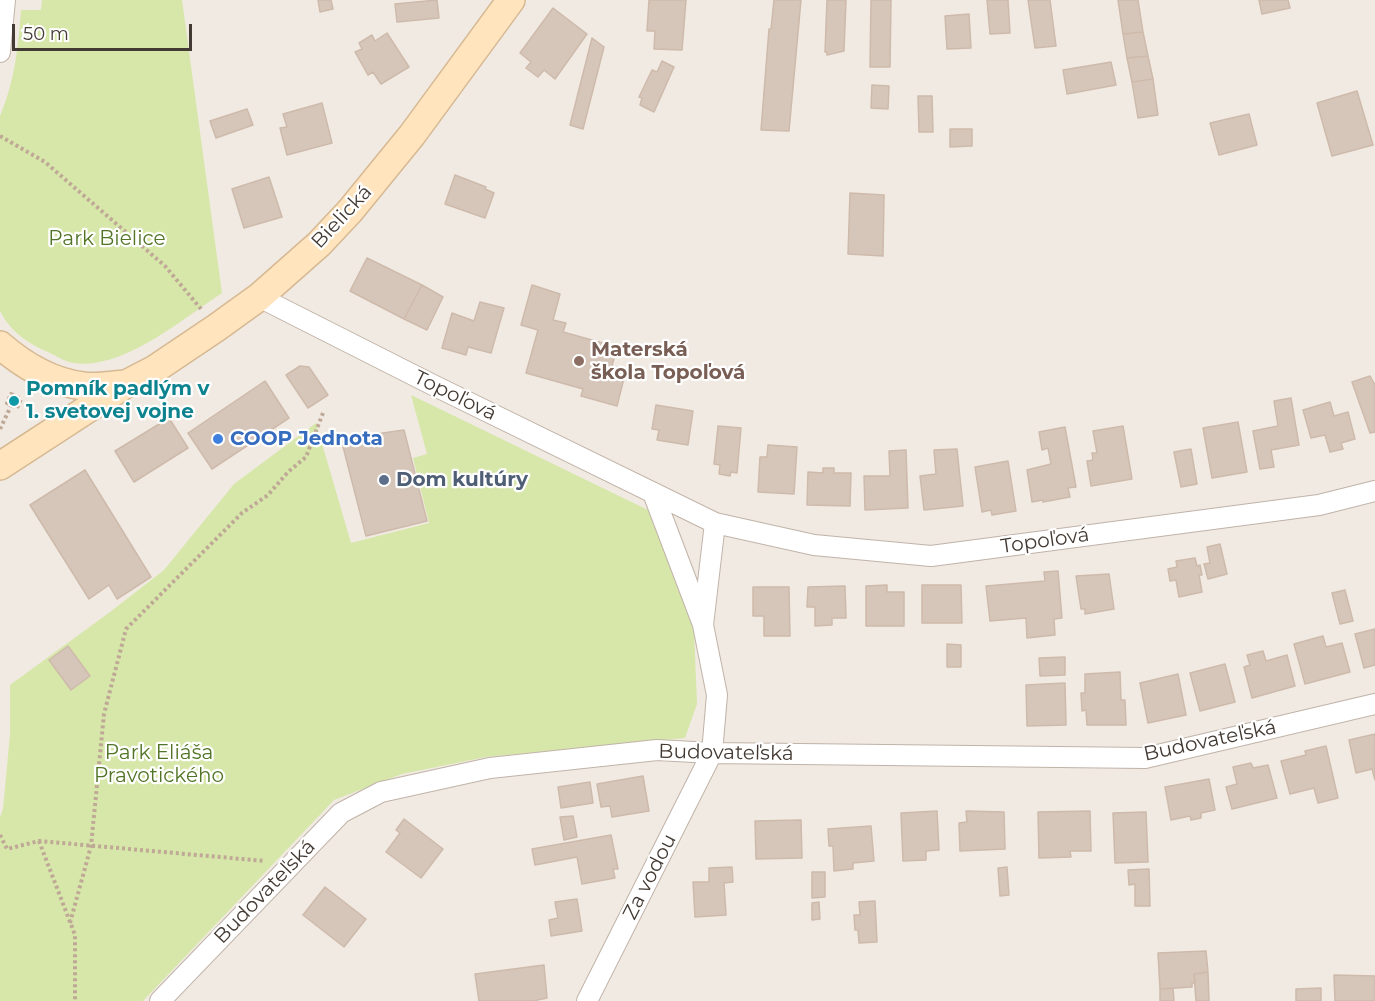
<!DOCTYPE html>
<html>
<head>
<meta charset="utf-8">
<style>
  body { margin:0 }
  #map { position:relative; width:1375px; height:1001px; overflow:hidden; background:#f1eae2; font-family:Montserrat,sans-serif }
  canvas { display:block }
  .scale { position:absolute; left:12px; top:24px; width:180px; height:27px; box-sizing:border-box; border:3px solid #433a33; border-top:0; padding-left:8px; font-size:18px; line-height:21px; white-space:nowrap; color:#433a33; -webkit-text-stroke:4px #fff; paint-order:stroke }
</style>
</head>
<body>
<div id="map">
<canvas width="1375" height="1001"></canvas>
<div class="scale">50 m</div>
</div>
<script>
const c = document.querySelector('canvas').getContext('2d');
c.lineJoin = 'round';
function fill(path, color) {
  c.fillStyle = color;
  c.fill(path, 'evenodd');
}
function strokePath(path, color, width, dash) {
  c.strokeStyle = color;
  c.lineWidth = width;
  c.lineCap = dash ? 'butt' : 'round';
  c.setLineDash(dash || []);
  c.stroke(path);
}
function label(font, color, halo, rows, align = 'center') {
  c.font = font + ' Montserrat,sans-serif';
  c.lineWidth = 4.5;
  c.setLineDash([]);
  c.textBaseline = 'middle';
  c.strokeStyle = halo;
  c.fillStyle = color;
  for (const [text, x, y, turn = 0] of rows) {
    c.save();
    c.translate(x, y);
    c.rotate((+turn || 0) * Math.PI / 180);
    c.textAlign = isNaN(turn) ? turn : align;
    if (halo) c.strokeText(text, 0, 0);
    c.fillText(text, 0, 0);
    c.restore();
  }
}
const green = new Path2D(`
  M42,0h140l40,293c-40,26 -103,81 -153,69 -7,-2 -14,-7 -21,-10 -20,-8 -38,-21 -48,-41v-195c15,-36 18,-68 21,-106h20z
  M411,395l237,115 46,121 3,73 -12,34 -199,19 -84,17 -68,26 -191,201h-143v-184l3,-8 7,-75v-49l100,-73 54,-42 70,-86 82,-61 35,120 78,-20 -16,-65 14,-4z`);
const building = new Path2D(`
  M318,0h13l2,9 -13,3z
  M437,0l2,18 -42,4 -2,-18z
  M649,0h37l-4,50 -28,-1 1,-18h-8z
  M774,0h27l-12,131 -28,-1 8,-101h2z
  M827,0h19l-2,51 -17,4v-3h-2z
  M871,0h20l-1,67h-20z
  M987,0h21l2,33 -20,1z
  M1028,0h22l6,46 -21,2z
  M1118,0h20l5,32 -20,2z
  M1259,0h29l2,8 -28,6z
  M553,8l34,26 -32,45 -11,-9 -6,7 -12,-9 5,-6 -11,-9z
  M969,14l2,34 -24,1 -2,-33z
  M1143,32l5,24 -21,2 -4,-24z
  M387,33l22,34 -28,17 -8,-12 -5,3 -13,-23 7,-3 -3,-6 13,-8 3,6z
  M592,38l12,9 -21,82 -13,-4z
  M1148,56l5,23 -21,3 -5,-24z
  M662,61l12,6 -20,45 -14,-7 2,-7 -3,-1 13,-27 5,2z
  M1111,62l5,23 -49,9 -4,-24z
  M1153,79l5,36 -20,3 -6,-36z
  M872,85l17,1 -1,23 -17,-1z
  M1357,91l16,54 -41,11 -15,-53z
  M918,96h14l1,36h-14z
  M322,103l10,40 -45,12 -7,-27 7,-1 -4,-13z
  M247,109l6,16 -37,13 -6,-17z
  M1249,114l8,31 -38,10 -9,-32z
  M950,129h22v17l-22,1z
  M455,175l31,12 -1,2 9,4 -9,25 -40,-14z
  M269,177l13,40 -38,11 -12,-39z
  M850,193l34,2 -1,61 -35,-2z
  M367,258l55,27 -18,34 -54,-28z
  M422,285l21,12 -16,33 -23,-11z
  M532,285l28,9 -7,26 13,3 -3,9 54,15 -5,19 14,4 -9,36 -36,-10 2,-7 -57,-16 12,-43 -17,-5z
  M480,302l24,6 -13,45 -23,-6 -2,8 -24,-7 10,-35 22,8z
  M300,366l9,1 19,28 -20,13 -22,-33z
  M1370,376l5,9v47l-5,1 -18,-51z
  M265,381l24,37 -77,51 -24,-36z
  M1291,398l8,47 -28,5 3,17 -14,2 -7,-38 25,-5 -4,-25z
  M1330,402l4,14 14,-4 7,27 -14,4 2,6 -13,3 -5,-17 -14,3 -8,-28z
  M656,405l37,6 -5,34 -31,-5 2,-10 -7,-1z
  M169,418l19,30 -54,34 -19,-31z
  M1238,422l9,50 -35,6 -9,-50z
  M718,426l23,2 -4,45 -6,-1 -1,4 -11,-2 1,-9 -6,-1z
  M1123,426l9,53 -41,7 -4,-25 6,-1 -1,-7h5l-4,-22z
  M1065,427l11,60 -8,1 2,9 -27,5v-2l-11,2 -5,-32 24,-6 -3,-16 -6,2 -3,-18z
  M404,430l23,91 -61,15 -25,-97z
  M768,445l29,2 -3,47 -36,-2 2,-35h7z
  M957,449l6,57 -39,4 -4,-34 16,-2 -2,-24z
  M1191,449l6,35 -16,3 -7,-35z
  M906,450l2,58 -43,2 -1,-34h26l-1,-25z
  M1008,461l8,50 -24,4 -1,-5 -9,2 -7,-45z
  M823,468h11v5h17l-1,33 -43,-1 1,-33 15,1z
  M85,470l66,107 -34,22 -8,-14 -20,14 -59,-94z
  M1220,544l7,30 -19,5 -4,-15 6,-1 -3,-16z
  M1195,558l2,8 3,-1 2,10h-3l3,17 -23,5 -3,-17 -6,1 -2,-12 9,-2 -1,-6z
  M1058,571l4,47 -8,1 1,16 -28,3 -1,-20 -36,3 -4,-35 59,-5 -1,-9z
  M1109,574l5,35 -29,5v-5h-4l-5,-33z
  M887,585v7h17v34h-38v-40z
  M922,585h39l1,38h-40z
  M845,586l1,32h-14v7l-17,1v-19h-8l1,-20z
  M753,587h36l1,49h-26v-20h-11z
  M1345,590l8,31 -13,3 -8,-31z
  M1375,629v36l-11,3 -9,-34z
  M1323,636l3,11 16,-4 8,29 -45,12 -11,-40z
  M947,644l14,1v22h-14z
  M68,646l22,30 -19,14 -22,-30z
  M1263,651l3,10 21,-6 8,31 -43,12 -8,-31 6,-2 -3,-10z
  M1065,657v18l-25,1 -1,-18z
  M1225,664l10,38 -35,9 -10,-38z
  M1120,672l1,28h4l1,25h-39l-1,-15 -4,1 -1,-18h4v-19z
  M1178,674l8,41 -38,8 -8,-40z
  M1065,683l1,42 -39,1 -1,-41z
  M1375,734v46l-3,-11 -16,4 -7,-33z
  M1326,746l12,52 -20,5 -4,-15 -24,6 -9,-33 25,-6 -1,-4z
  M1251,763l2,5 15,-3 9,33 -45,11 -6,-22 11,-3 -4,-17z
  M643,776l6,35 -37,6 -2,-11 -9,1 -4,-23z
  M1209,779l6,31 -14,3v5l-10,2 -1,-4 -19,4 -6,-33z
  M590,782l3,21 -32,5 -3,-21z
  M937,811l2,39 -13,1v9l-23,1 -2,-48z
  M966,811l38,1 1,37 -45,2 -1,-28 8,-1z
  M1090,811l1,40h-21l1,6 -32,1 -1,-46z
  M1146,812l2,50 -33,1 -2,-50z
  M573,816l4,21 -13,3 -4,-23z
  M404,819l39,30 -22,29 -35,-26 14,-19 -4,-3z
  M801,820l1,38 -46,1 -1,-38z
  M871,826l3,35 -21,2v6l-19,2 -1,-25h-4l-1,-17z
  M611,835l7,34h-5l2,9 -33,6 -5,-27 -42,8 -3,-16z
  M732,867l1,15 -9,1 2,32 -31,2 -2,-35h16v-14z
  M1007,867l2,28 -9,1 -2,-28z
  M1149,869l1,37h-15v-22l-6,1 -1,-15z
  M812,872h13v25l-13,1z
  M325,887l41,32 -22,28 -41,-32z
  M577,899l5,32 -31,5 -2,-16 9,-2 -3,-16z
  M875,901l2,41 -18,1 -1,-13h-3l-1,-15h6l-1,-13z
  M819,902l1,17 -8,1v-17z
  M1206,951l2,21 -14,2 1,9h-3v4l-32,2 -2,-36z
  M544,965l3,33 -14,3h-54l-4,-27z
  M1208,972l1,29h-13l-2,-27z
  M1334,975l41,1v25h-40z
  M1173,988l1,13h-14v-12z
  M1321,988v13h-25v-12z`);
const path = new Path2D(`
  M0,136l45,26 120,104 36,43
  M11,394l10,5 -4,9 -10,-5z
  M0,429l11,-23
  M0,835l7,14 32,-8 226,20
  M39,841l36,94v66
  M70,923l21,-77 13,-132 22,-85 116,-116 26,-18 20,-23 18,-15 17,-44`);
const minor = new Path2D(`
  M0,52l5,-52
  M259,297l174,88 282,138 99,22 117,11 388,-51 56,-14
  M653,493l49,129
  M160,1001l181,-188 40,-21 109,-24 167,-18 55,3 433,5 230,-54
  M587,1001l125,-248 5,-58 -14,-70 12,-102`);
const secondary = new Path2D(`
  M0,345c23,20 51,37 83,41 13,2 28,-1 42,-2
  M0,466l126,-82 29,-15 61,-41 43,-31 60,-53 31,-33 62,-76 99,-135`);
const markers = [
  [579,361,6,"#8d6e63"],
  [14,401,6,"#0f9aa8"],
  [218,439,6,"#3f7fe0"],
  [384,480,6,"#5c6f8a"]
];
const streetNames = [
  ["Bielická",342,217,-47],
  ["Topoľová",455,396,26],
  ["Topoľová",1045,541,-8],
  ["Budovateľská",1210,741,-12],
  ["Budovateľská",726,753,1],
  ["Za vodou",650,877,-63],
  ["Budovateľská",265,892,-46]
];
const parkNames = [
  ["Park Bielice",107,239],
  ["Park Eliáša",159,753],
  ["Pravotického",159,776]
];
const educationNames = [
  ["Materská",591,350],
  ["škola Topoľová",591,373]
];
const cultureNames = [
  ["Pomník padlým v",26,389],
  ["1. svetovej vojne",26,412]
];
const shopNames = [
  ["COOP Jednota",230,439]
];
const serviceNames = [
  ["Dom kultúry",396,480]
];
fill(green, '#d6e7a9');
fill(building, '#d6c6ba');
strokePath(building, '#cebaab', 1.5);
strokePath(minor, '#c0b3a8', 22);
strokePath(secondary, '#d6b993', 30);
strokePath(path, '#bfa996', 4, [3, 3]);
strokePath(minor, '#fff', 20);
strokePath(secondary, '#ffe4be', 27);
for (const [x, y, r, color] of markers) {
  const dot = new Path2D();
  dot.arc(x, y, r, 0, 2 * Math.PI);
  c.fillStyle = color;
  c.fill(dot);
  strokePath(dot, '#fff', 2);
}
label('20px', '#433a33', '#fff', streetNames);
label('20px', '#517426', '#fff', parkNames);
label('bold 20px', '#785e54', '#fff', educationNames, 'left');
label('bold 20px', '#0d838f', '#fff', cultureNames, 'left');
label('bold 20px', '#366cbe', '#fff', shopNames, 'left');
label('bold 20px', '#4e5e75', '#fff', serviceNames, 'left');
</script>
</body>
</html>
